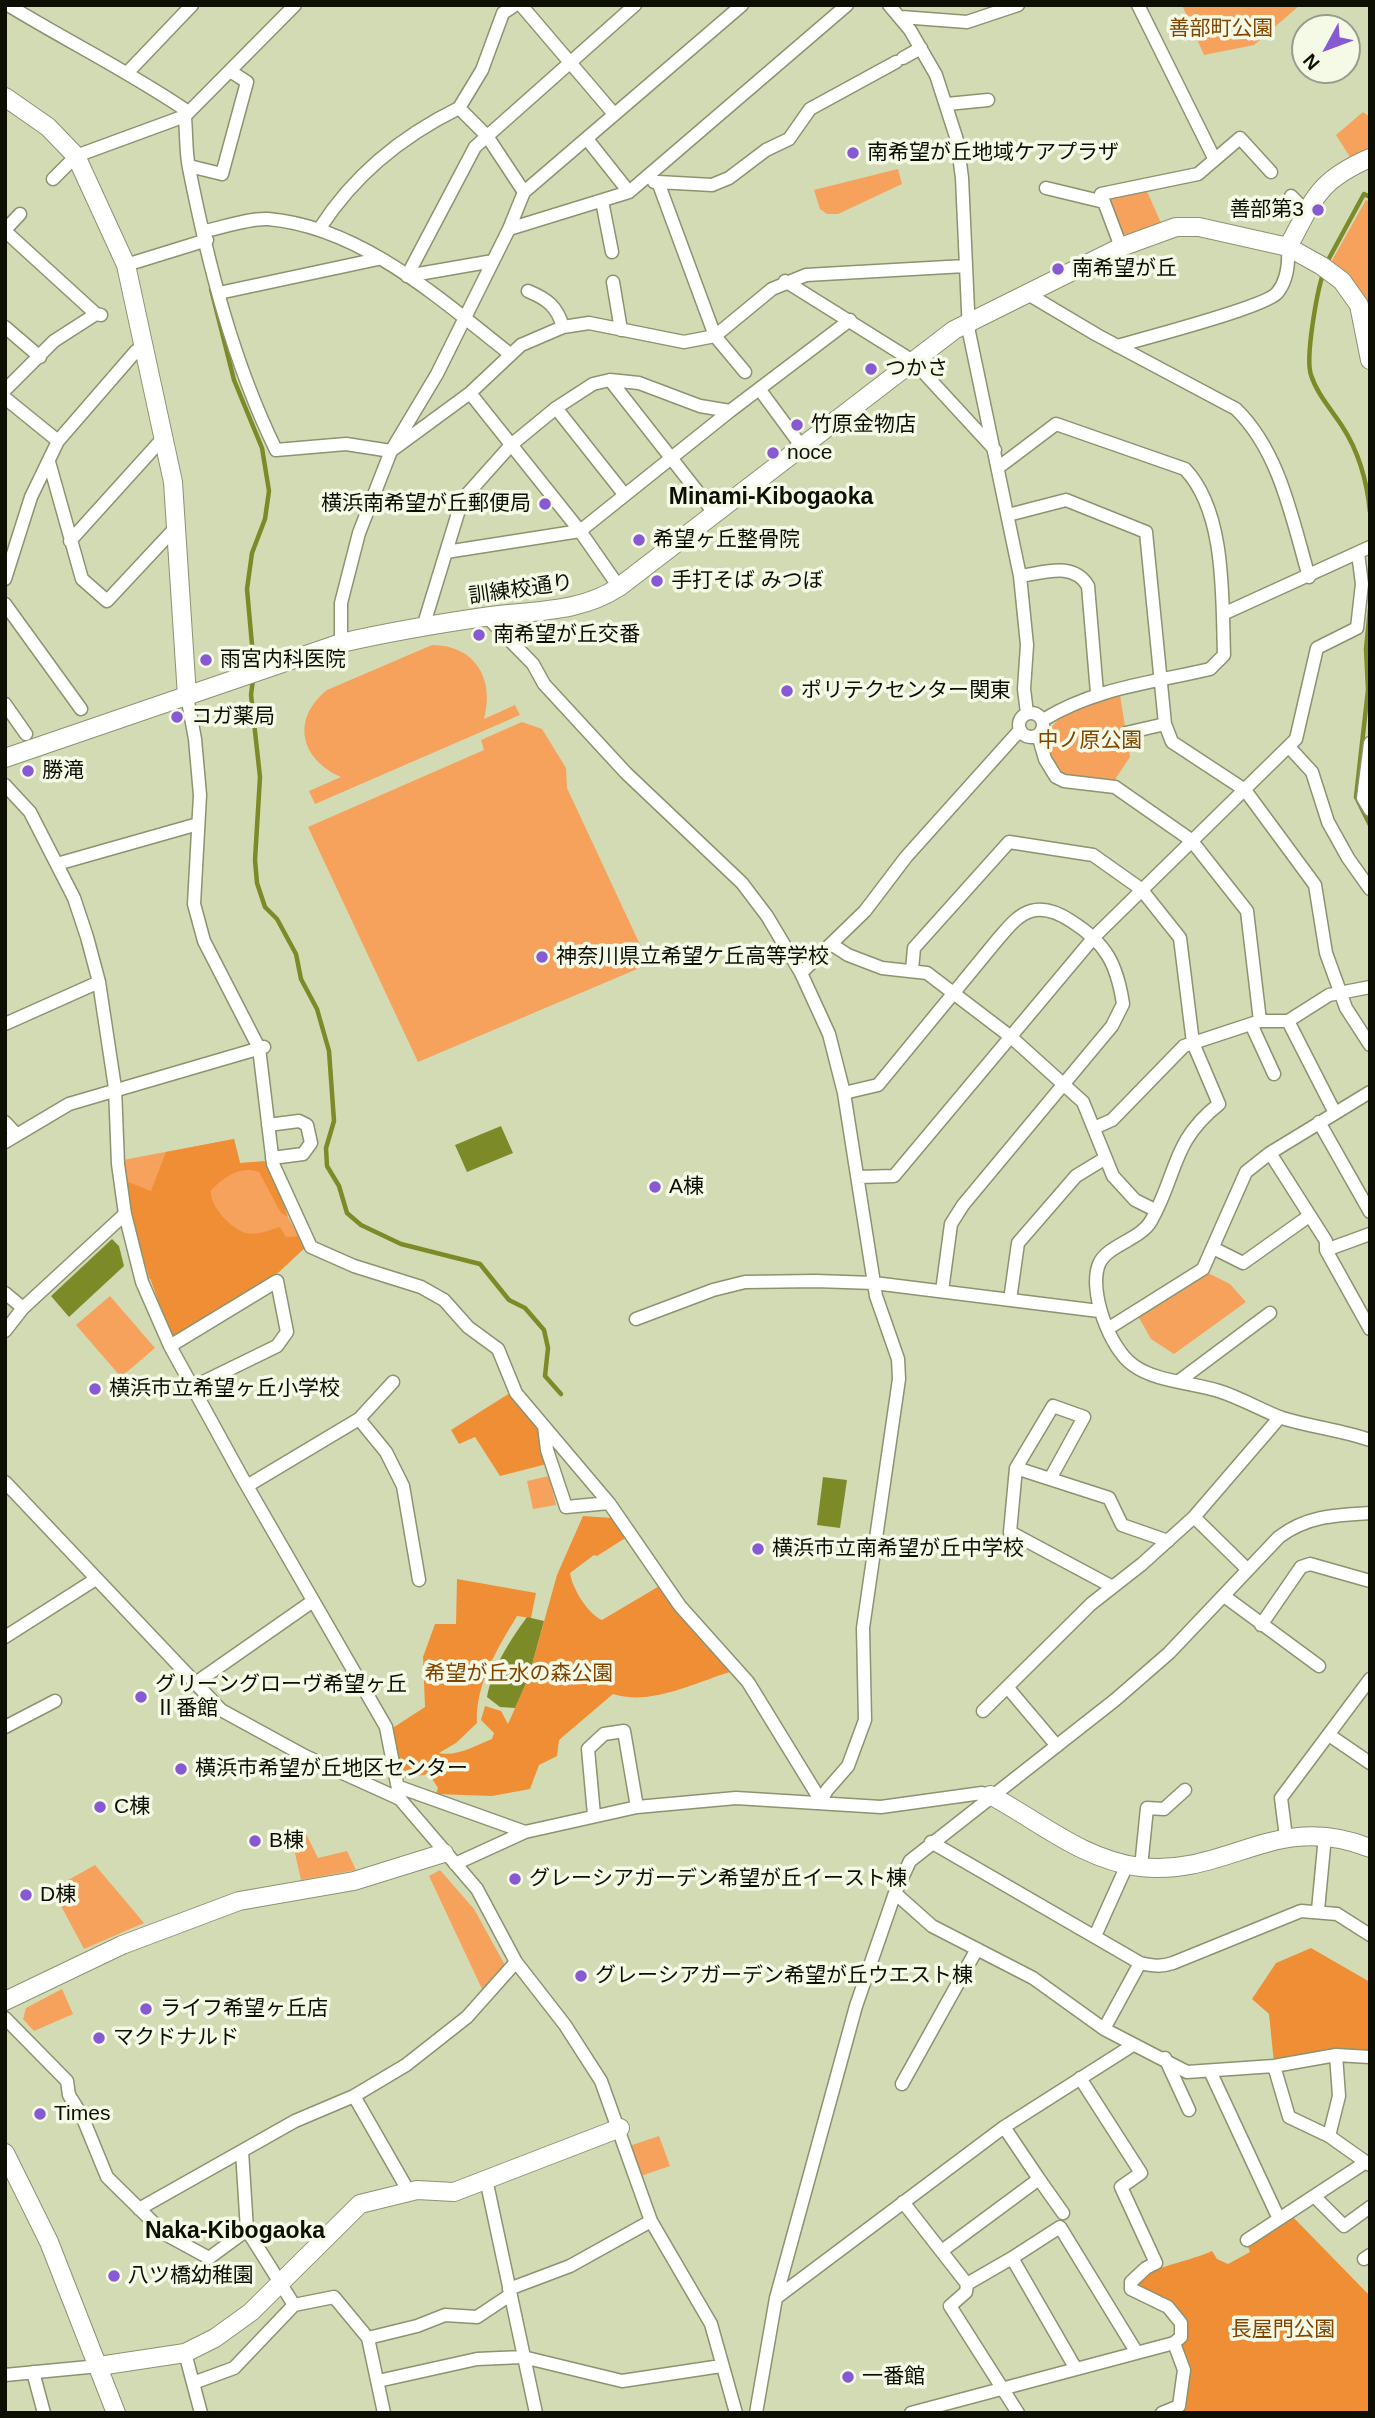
<!DOCTYPE html>
<html>
<head>
<meta charset="utf-8">
<style>
  body { margin:0 }
  #map { position:relative; width:1375px; height:2418px; overflow:hidden; background:#d3dbb5; font-family:Helvetica,sans-serif }
  canvas { display:block }
  .frame { position:absolute; inset:0; border:7px solid #0d0f03; pointer-events:none }
  .north { position:absolute; left:1291px; top:14px; width:70px; height:70px; box-sizing:border-box; background:#f5fae7; border:2px solid #989c8c; border-radius:50%; rotate:229deg; font-size:19px; font-weight:700; line-height:28px; text-align:center; color:#0d0f03 }
  .north::after { content:''; display:block; margin:auto; width:24px; height:32px; background:#8759d2; clip-path:polygon(50% 0,100% 100%,50% 72%,0 100%) }
</style>
</head>
<body>
<div id="map">
<canvas width="1375" height="2418"></canvas>
<div class="frame"></div>
<div class="north">N</div>
</div>
<script>
const c = document.querySelector('canvas').getContext('2d');
c.lineJoin = 'round';
function fill(path, color) {
  c.fillStyle = color;
  c.fill(path, 'evenodd');
}
function strokePath(path, color, width, dash) {
  c.strokeStyle = color;
  c.lineWidth = width;
  c.lineCap = dash ? 'butt' : 'round';
  c.setLineDash(dash || []);
  c.stroke(path);
}
function label(font, color, halo, rows, align = 'center') {
  c.font = font + ' Helvetica,"Noto Sans JP",sans-serif';
  c.lineWidth = 7;
  c.setLineDash([]);
  c.textBaseline = 'middle';
  c.strokeStyle = halo;
  c.fillStyle = color;
  for (const [text, x, y, turn = 0] of rows) {
    c.save();
    c.translate(x, y);
    c.rotate((+turn || 0) * Math.PI / 180);
    c.textAlign = isNaN(turn) ? turn : align;
    if (halo) c.strokeText(text, 0, 0);
    c.fillText(text, 0, 0);
    c.restore();
  }
}
const green = new Path2D(`
  M1182,5h118l-46,40 -50,10z
  M1363,112l7,5v32l-20,8 -14,-22z
  M898,169l4,15 -64,30h-11l-7,-5 -6,-19z
  M1146,189l15,34 -33,13 -8,-5 -12,-30 4,-4z
  M1366,200l4,2v108l-3,1 -37,-47z
  M432,645c43,0 63,34 52,74l31,-14 5,10 -205,89 -6,-13 32,-14c-41,-18 -50,-58 -14,-87z
  M1120,695l10,62 -16,24 -50,-7c-48,-45 16,-75 56,-79z
  M522,722l20,7 24,39 1,20 82,176 -231,98 -110,-235 176,-77 -3,-10z
  M234,1139l6,24 28,-2 20,56 11,19 -20,36 -131,7 -17,-67 -8,-52z
  M1206,1272l24,12 16,18 -72,52 -23,-15 -13,-23z
  M110,1296l45,52 -34,29 -45,-52z
  M549,1476l7,29 -23,4 -6,-28z
  M304,1830l14,28 29,-7 9,19 -55,10 -10,-45z
  M95,1865l49,58 -60,26 -32,-60z
  M440,1870l34,39 32,58 -23,24 -54,-115z
  M62,1989l11,25 -39,17 -11,-12 3,-11z
  M659,2136l11,30 -32,11 -9,-31z`);
const forest = new Path2D(`
  M234,1139l6,24 28,-2 20,56 -7,-4 -22,-41c-18,-7 -35,5 -48,18 -2,16 20,39 35,43 12,3 23,-3 34,-6l6,10 13,-1 8,10 -28,26 -106,65c-22,-51 -39,-101 -47,-156l25,10 15,-39z
  M510,1393l33,42 4,29 -47,12 -25,-39 -16,7 -8,-14z
  M583,1516l29,2 15,19 -30,19 -3,-1 -24,18c2,15 18,41 32,47l59,-35 26,38 43,49c-36,11 -80,34 -117,22l-54,46 -2,16 -18,9 -9,24 -38,7 -56,-2 2,-6 -9,-14 -26,4 -12,-49 34,-22 -2,-50 12,-33h21l1,-45 79,14 -5,25 -14,-2c-19,31 -42,69 -40,107l-21,20 -17,10c17,4 36,-7 53,-14l2,-6 -13,-13 4,-14 16,5 7,13 20,-45 29,-104z
  M1311,1948l59,34v68l-62,5 -34,8 -5,-49 -17,-15 24,-36z
  M1292,2216l78,80v117h-196l11,-92 -46,-32 -2,-7c17,-17 52,-20 75,-31l5,8 11,5 22,-12 -2,-5z`);
const water = new Path2D(`
  M501,1126l12,27 -46,19 -12,-27z
  M112,1239l7,7 5,20 -55,51 -18,-21z
  M823,1477l24,3 -7,48 -23,-3z
  M527,1617l17,4 -16,58 -13,29 -15,-1 -13,-10c6,-31 22,-55 40,-80z`);
const stream = new Path2D(`
  M1327,262l37,-68 6,3
  M1323,274c-6,18 -18,84 -12,101 6,19 20,34 31,51 17,26 25,55 28,86
  M211,289l23,91 28,68 7,43 -4,28 -13,34 -5,36 7,78
  M1370,609l-4,40 2,41 -12,107 14,28
  M253,679l-2,16 9,82 -5,83 2,23 8,24 12,12 19,35 5,25 16,30 12,42 5,70 -8,27 1,18 12,20 8,27 14,12 40,19 79,20 29,36 16,8 19,22 4,18 -3,28 16,18`);
const street = new Path2D(`
  M8,5c59,36 118,65 176,104 3,20 1,40 5,59 19,96 44,194 87,282l70,-6 45,7 79,-58 51,-48 42,-18 26,-4 95,19 31,-6 57,-47 34,-14 159,-9
  M521,5l93,109
  M889,5l21,25 26,45 21,65 5,38 7,154 51,244 7,69 -3,44 3,24
  M1138,5l76,153
  M901,17l66,5 51,-17
  M903,58l18,-10
  M128,72l64,-67
  M947,104l41,-4
  M459,108l23,-38 21,-57 12,-8
  M587,139l42,53
  M189,166l33,8 25,-92 -17,-11
  M53,179l23,-23 109,-40 110,-111
  M654,182h4l57,154 30,36
  M658,182l54,3 17,-7 37,-28 23,-11 21,-30 86,-47
  M1046,188l58,14
  M1291,196l16,16
  M602,201l10,51
  M320,228c34,-53 82,-92 139,-120l28,28 37,56
  M509,229l120,-37 218,-187
  M5,230l15,-16
  M5,231l91,83 5,1
  M205,231c19,-4 44,-13 63,-12 93,8 172,80 242,135
  M1121,247l-20,-53 97,-20 42,-36 31,34
  M126,265l81,-25
  M407,276l68,-129 160,-142
  M407,276l86,-15
  M785,281l128,80 82,89
  M613,282l8,48
  M528,291c19,8 29,15 35,36
  M219,293l159,-34
  M1028,294l69,41 139,74c44,43 56,110 73,168
  M5,327l35,30
  M1117,346c25,-7 148,-39 160,-53 11,-13 12,-30 11,-46
  M610,380l105,134
  M5,390l49,-49 42,-27
  M760,390l42,57
  M470,393l110,138 39,56
  M5,398l53,43
  M556,408l68,86
  M49,462l33,117 25,22 71,-76
  M999,467l57,-43 129,45c41,43 37,129 39,186l-14,14c-59,14 -115,19 -167,51
  M1008,515l58,-15 80,32 19,192 7,18 73,48 70,95 11,68 20,55 24,37
  M70,541l94,-104
  M446,552l134,-21 150,-120 120,-91
  M1020,576c24,-3 53,-15 68,10l9,107
  M5,579l26,-82 27,-56 78,-90 9,-6
  M5,604l76,105
  M1223,614l147,-67
  M487,617l46,47 11,20 82,89 116,110 25,33 34,57 28,61 15,59 32,203 22,63 1,20 -36,249 2,92 -17,46 -21,24 -6,11
  M423,627l39,-127 49,-55 45,-37 37,-24 17,-4 29,3 61,23 30,5
  M341,643v-40l18,-70 32,-82 46,-77 72,-145 15,-37 218,-187
  M187,696l8,43 5,56 -6,109 10,37 55,107 14,116 38,83 43,19 67,21 23,13 24,27 30,22 18,44 93,110 71,103 68,76 73,119
  M5,704l21,30
  M1019 725a12 12 0 1 1 24 0a12 12 0 1 1-24 0Z
  M1126,733l39,-9
  M1038,735l7,24 11,18 8,4 51,6 76,53 56,71 13,110
  M1370,743l-7,55 7,12
  M1289,747l23,25 16,50 20,36 22,31
  M5,785l25,27 44,86 13,39 12,45 16,106 3,76 7,50 17,68 28,64 73,133 143,248 14,72
  M57,864l141,-40
  M831,944l17,11 34,13 45,5 84,64 72,65 30,74 22,24 20,10
  M912,970l2,-22 95,-106 84,13 48,34 39,49 13,105 26,61c-48,38 -41,69 -68,117 -11,19 -44,24 -52,43 -11,27 11,85 34,101 23,17 58,17 86,26 22,7 42,19 63,27 29,9 59,12 88,22
  M801,973l64,-62 41,-54 114,-127
  M1288,1021l46,90
  M5,1024l94,-42
  M1251,1024l23,50
  M844,1093l34,-8 120,-146c9,-10 19,-24 33,-28 14,-4 28,2 40,10 35,22 46,43 52,83l-11,22 -149,179 -12,19 -9,67
  M5,1122l12,13
  M1319,1122l51,90
  M268,1125l31,-4 8,4 4,18 -8,11 -31,4
  M1094,1128l18,-8 72,-74 76,-25h28l41,-26 41,-8
  M5,1142l64,-38 195,-57
  M1270,1153l56,88v9l44,79
  M858,1177l36,-1 201,-240 201,-197 21,-91 40,-20 5,-44 -4,-31
  M1213,1248l30,15 66,-47
  M1326,1250l44,-16
  M5,1293l18,15
  M1010,1300l8,-57 58,-67 28,-17
  M636,1319l77,-29 32,-8 71,-1 58,2 225,28
  M1109,1328l94,-59 43,-97 24,-19 100,-61
  M5,1331l18,-23 102,-94
  M170,1346l107,-65 10,51 -10,14 -84,41
  M1179,1381l91,-68
  M359,1419l27,33 17,34 16,94
  M544,1426l3,24 19,57 43,-4
  M1016,1468l93,30 13,27 46,16
  M1050,1479l34,-62 -31,-11 -37,62 -6,64 101,54
  M5,1482l216,228 84,46 95,43 77,90 39,73 49,63 36,56 50,140 60,103 25,89
  M247,1486l112,-67 34,-37
  M1194,1517l53,52
  M1224,1596l95,70
  M1261,1625l40,-58 9,-3 60,17
  M5,1637l91,-58
  M197,1682l116,-81
  M1008,1688l49,58
  M983,1711l108,-107 51,-40 52,-47 86,-100
  M5,1727l50,-26
  M1329,1735l41,28
  M399,1787l126,45
  M594,1815l-6,-66 16,-15 20,-3 13,76
  M1286,1837l-5,-39 89,-119
  M931,1842l209,121c13,3 21,4 33,0l128,-52 36,3 33,21
  M455,1864l70,-32 112,-25 99,-9 145,9 101,-14 8,2
  M1141,1867l6,-59 17,1 21,-19
  M895,1893l37,33 101,52 71,51 83,43 87,-6 62,-11 34,2
  M1318,1910l7,-74
  M1095,1936l32,-71
  M5,2018l62,63 2,14 13,21 25,61 58,57 44,24 38,-28
  M1104,2029l36,-66
  M1165,2058l24,52
  M1274,2066l15,51 40,19 41,29
  M1210,2071l69,148
  M902,2084l75,-135
  M354,2096l55,96
  M1329,2136l10,-40 -3,-41
  M242,2151l5,79 47,75
  M486,2179l50,234
  M1039,2179l24,34
  M1314,2196l30,30 26,-19
  M903,2202l64,82 -1,8 -16,14 68,107
  M139,2209l156,-88 59,-25 52,-31 61,-48 49,-55
  M1247,2240l119,-78
  M943,2250l96,-71 -35,-52
  M1364,2259l6,-4
  M967,2284l45,-26
  M509,2289l61,-23 81,-45
  M776,2298l228,-171 129,-82
  M368,2338l49,-12 28,-11 32,2 33,-22
  M185,2353l16,60
  M1076,2369l-64,-111 48,-31 77,126
  M33,2372l11,41
  M5,2375l94,-9
  M378,2381l99,-22 46,-2 99,24 99,-15
  M193,2383l41,-15 60,-63 40,-8 34,41 16,75
  M756,2413l20,-115 80,-292 39,-113 15,-32 205,-161 54,-47 110,-116c28,-21 56,-22 91,-24
  M911,2413l263,-70 7,-6v-14l-13,-16 -37,-18v-7l15,-14 10,-5 -35,-76 20,-14 -61,-95
  M1162,2413l17,-7 5,-36 -10,-27`);
const secondary = new Path2D(`
  M5,97l43,30 28,29 50,109 47,217 14,214
  M1288,247c26,-48 29,-66 82,-89
  M5,758l336,-115c48,-11 95,-19 143,-26 47,-7 94,-3 135,-30l335,-257 167,-83 55,-20h23l89,20 34,19 20,15 17,24 11,55
  M990,1795c49,26 93,65 150,72 87,10 136,-57 230,-19
  M5,2001l117,-56 117,-44 115,-20 90,-28
  M5,2153l44,89 67,171
  M99,2366l86,-13 30,-15 36,-26 109,-108 57,-14 37,2 166,-64`);
const markers = [
  [853,153,7,"#8759d2"],
  [1318,210,7,"#8759d2"],
  [1058,269,7,"#8759d2"],
  [871,369,7,"#8759d2"],
  [797,425,7,"#8759d2"],
  [773,453,7,"#8759d2"],
  [545,504,7,"#8759d2"],
  [639,540,7,"#8759d2"],
  [657,581,7,"#8759d2"],
  [479,635,7,"#8759d2"],
  [206,660,7,"#8759d2"],
  [787,691,7,"#8759d2"],
  [177,717,7,"#8759d2"],
  [28,771,7,"#8759d2"],
  [542,957,7,"#8759d2"],
  [655,1187,7,"#8759d2"],
  [95,1389,7,"#8759d2"],
  [758,1549,7,"#8759d2"],
  [141,1697,7,"#8759d2"],
  [181,1769,7,"#8759d2"],
  [100,1807,7,"#8759d2"],
  [255,1841,7,"#8759d2"],
  [515,1879,7,"#8759d2"],
  [26,1895,7,"#8759d2"],
  [581,1976,7,"#8759d2"],
  [146,2009,7,"#8759d2"],
  [99,2038,7,"#8759d2"],
  [40,2114,7,"#8759d2"],
  [114,2276,7,"#8759d2"],
  [848,2377,7,"#8759d2"]
];
const parkNames = [
  ["善部町公園",1221,29],
  ["中ノ原公園",1090,741],
  ["希望が丘水の森公園",519,1674],
  ["長屋門公園",1283,2330]
];
const poiNames = [
  ["南希望が丘地域ケアプラザ",867,153],
  ["善部第3",1304,210,"right"],
  ["南希望が丘",1072,269],
  ["つかさ",885,369],
  ["竹原金物店",811,425],
  ["noce",787,453],
  ["横浜南希望が丘郵便局",531,504,"right"],
  ["希望ヶ丘整骨院",653,540],
  ["手打そば みつぼ",671,581],
  ["南希望が丘交番",493,635],
  ["雨宮内科医院",220,660],
  ["ポリテクセンター関東",801,691],
  ["コガ薬局",191,717],
  ["勝滝",42,771],
  ["神奈川県立希望ケ丘高等学校",556,957],
  ["A棟",669,1187],
  ["横浜市立希望ヶ丘小学校",109,1389],
  ["横浜市立南希望が丘中学校",772,1549],
  ["グリーングローヴ希望ヶ丘",155,1685],
  ["Ⅱ番館",155,1709],
  ["横浜市希望が丘地区センター",195,1769],
  ["C棟",114,1807],
  ["B棟",269,1841],
  ["グレーシアガーデン希望が丘イースト棟",529,1879],
  ["D棟",40,1895],
  ["グレーシアガーデン希望が丘ウエスト棟",595,1976],
  ["ライフ希望ヶ丘店",160,2009],
  ["マクドナルド",113,2038],
  ["Times",54,2114],
  ["八ツ橋幼稚園",128,2276],
  ["一番館",862,2377]
];
const streetNames = [
  ["訓練校通り",521,590,-8]
];
const neighbourhoodNames = [
  ["Minami-Kibogaoka",771,498],
  ["Naka-Kibogaoka",235,2232]
];
fill(green, '#f6a15c');
fill(forest, '#f08e36');
fill(water, '#7c8b28');
strokePath(stream, '#7c8b28', 4.5);
strokePath(street, '#8b936f', 15);
strokePath(secondary, '#8b936f', 20);
strokePath(street, '#fff', 12);
strokePath(secondary, '#fff', 18);
for (const [x, y, r, color] of markers) {
  const dot = new Path2D();
  dot.arc(x, y, r, 0, 2 * Math.PI);
  c.fillStyle = color;
  c.fill(dot);
  strokePath(dot, '#f5fae7', 2.5);
}
label('21px', '#834400', '#f5fae7', parkNames);
label('21px', '#0d0f03', '#f5fae7', poiNames, 'left');
label('21px', '#0d0f03', '#f5fae7', streetNames);
label('bold 23px', '#0d0f03', '#f5fae7', neighbourhoodNames);
</script>
</body>
</html>
